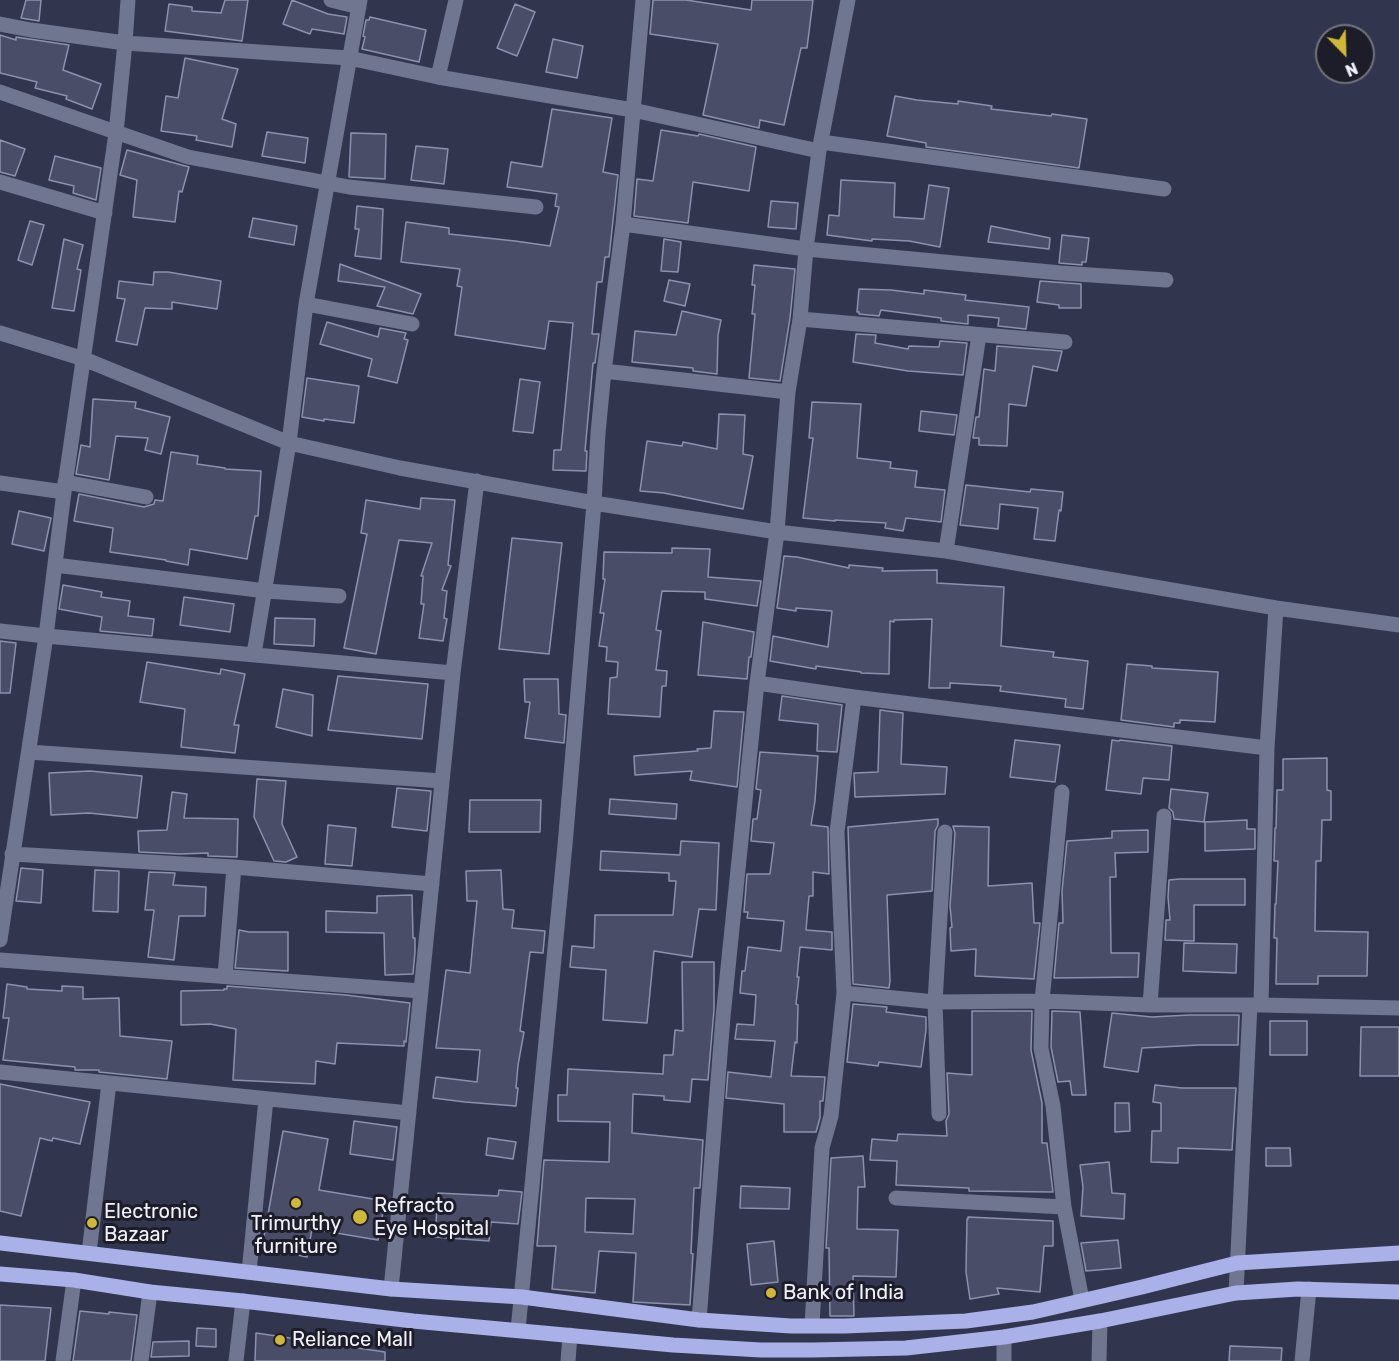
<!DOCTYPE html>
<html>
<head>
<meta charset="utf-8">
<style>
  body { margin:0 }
  #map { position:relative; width:1399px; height:1361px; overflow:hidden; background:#31354d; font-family:Rubik,sans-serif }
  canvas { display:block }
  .north { position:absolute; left:1315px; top:24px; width:60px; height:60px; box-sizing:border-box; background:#1c1d29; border:2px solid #71737d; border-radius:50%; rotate:157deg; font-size:16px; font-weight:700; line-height:24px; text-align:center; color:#f1f3fc }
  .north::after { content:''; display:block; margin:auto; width:21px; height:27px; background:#d1b736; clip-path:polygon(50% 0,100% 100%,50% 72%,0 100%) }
</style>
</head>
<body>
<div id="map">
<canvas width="1399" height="1361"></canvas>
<div class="north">N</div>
</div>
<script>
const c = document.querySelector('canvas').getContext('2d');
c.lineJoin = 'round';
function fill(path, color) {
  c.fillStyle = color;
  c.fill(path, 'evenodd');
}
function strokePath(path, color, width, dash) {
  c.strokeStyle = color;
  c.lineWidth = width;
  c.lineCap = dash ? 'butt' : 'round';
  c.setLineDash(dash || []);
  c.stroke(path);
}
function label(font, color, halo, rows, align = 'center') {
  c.font = font + ' Rubik,sans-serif';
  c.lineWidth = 6;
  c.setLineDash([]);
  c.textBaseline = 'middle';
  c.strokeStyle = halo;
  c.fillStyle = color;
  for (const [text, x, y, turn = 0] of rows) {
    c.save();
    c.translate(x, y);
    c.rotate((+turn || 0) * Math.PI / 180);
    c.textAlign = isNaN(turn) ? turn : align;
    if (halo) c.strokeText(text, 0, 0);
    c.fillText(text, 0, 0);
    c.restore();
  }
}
const building = new Path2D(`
  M26,0h15l-2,21 -18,-3z
  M225,0h23l-6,41 -77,-10 4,-27 23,3v4l29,2z
  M292,0l36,14 19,3 -3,17 -32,-5 -2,5 -27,-10z
  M653,0h33l65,10 1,-10h61l-6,48h-6l-17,77 -24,-5 -1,8 -56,-13 15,-71 -68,-10z
  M515,4l20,8 -18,44 -20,-8z
  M370,17l56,13 -7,32 -57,-13 3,-12 -2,-1 3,-16h3z
  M0,35l16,5v-3l53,8 -6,25 38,14 -9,25 -26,-10 1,-3 -32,-8 2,-6 -37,-9z
  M553,39l30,7 -6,32 -31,-6z
  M185,58l53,11 -16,50 14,5 -4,23 -36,-7 1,-4 -36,-5 5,-35 12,2z
  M895,96l22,4 41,4v-3l34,5 -1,3 60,7 1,-2 35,5 -8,49 -153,-21v-4l-39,-7z
  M552,109l60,9 -9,54 15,3 -9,82h-4l-3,25h-5l-5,52h7l-4,29h-2l-8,88h2l-1,20 -33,-1 1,-20h7l12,-127 -24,-2 -4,28 -90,-14 7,-48 -5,-1 3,-17 -59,-7 5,-40 43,6v6l66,7 35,5 9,-39 -4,-1 2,-12 -50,-7 4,-25 31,5z
  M661,130l37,6 1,-2 57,13 -7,44 -56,-9 -5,41 -54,-7 3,-37 16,2z
  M267,132l41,6 -3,25 -43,-7z
  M351,133l35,1 -1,45 -36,-2z
  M0,140l25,9 -10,27 -15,-4z
  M416,146l32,3 -4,35 -33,-4z
  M127,150l62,17 -7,25 -3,-1 -4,31 -42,-5 4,-37 -17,-5z
  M55,156l46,12 -5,32 -23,-7 1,-7 -25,-6z
  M841,180l54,3 -1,34 30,2 5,-34 20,3 -9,59 -31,-6 -37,-2v2l-45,-6 2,-20 10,1z
  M771,201l27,2 -2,26 -28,-2z
  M357,206l26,3 -2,50 -26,-3 4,-27h-4z
  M253,218l44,8 -3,19 -45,-8z
  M30,221l14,4 -12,40 -14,-5z
  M991,226l59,12 -1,11 -61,-7z
  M1062,235l27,3 -3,24h-4v3l-23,-2z
  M64,239l19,6 -6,24 4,1 -7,41 -22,-3z
  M664,239l17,3 -3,30 -17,-1z
  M340,264l81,30 -8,20 -36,-8 8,-19 -47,-6z
  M754,265l41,4 -5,49 -10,63 -31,-3 6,-64h-3l3,-29h-3z
  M154,272h14l53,9 -4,28 -45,-7v7l-27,-1 -8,37 -21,-4 9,-42 -8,-1 2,-17 34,4z
  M669,280l21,4 -5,22 -21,-5z
  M1040,281l41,3v24h-22v-3l-22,-3z
  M859,289l32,1 33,4v-4l42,5 -1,5 64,7 -3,22 -28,-3 1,-8 -31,-3v9l-27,-3v-3l-60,-8 -2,6 -20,-2v-2h-2z
  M682,311l39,9 -3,15 -1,39 -24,-3v-3l-61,-6 3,-31 41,4z
  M327,322l51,15 2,-9 26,5 -2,6 4,1 -11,43 -29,-7 4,-17 -52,-15z
  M856,334l20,1 -1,8 33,6 1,-3 30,1 1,-6 27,2 -4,32 -55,-4 -55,-9z
  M997,346l65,5 -5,20 -24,-5 -7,40 -17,-2 -2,42 -28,-1v-7h-6l3,-21h3l5,-48 11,2z
  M307,378l52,8 -5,37 -30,-4v2l-22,-4z
  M520,379l20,3 -7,51 -20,-2z
  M93,399l43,3 -1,6 35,9 -9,37 -16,-4 3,-12 -32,-2 -7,44 -33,-6 5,-29 9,2z
  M812,402l49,2 -4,54 34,4 -1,6 27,3 -2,16 30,3 -4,32 -35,-4 -3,13 -18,-3 1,-5 -51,-3v1l-32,-3 10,-80h-4z
  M921,411l36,4 -3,20 -35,-4z
  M719,414l26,1 -2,39 10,2 -10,53 -79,-16 -24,-2 7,-50 35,5 1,-4 34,7z
  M171,452l27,4 -1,8 28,4v1l36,2 -3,45h-3l-8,43 -57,-10 -2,16 -22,-4v-1l-56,-8 3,-24 -39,-7 5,-27 65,13 10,-3 1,-4 8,1z
  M966,485l64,7 1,-3 32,3 -2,19 -2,-1 -4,31 -21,-2 4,-31 -38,-4 -2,25 -38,-4z
  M421,498l34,2 -7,65 3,1 -9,24 5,1 -3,27 3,1 -4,22 -24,-3 5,-34h-3l2,-28h-2l11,-33 -33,-3 -23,114 -32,-6 23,-114 -6,-1 5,-33 54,9z
  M19,511l32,7 -7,33 -32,-7z
  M512,538l50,5 -13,111 -50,-5z
  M672,548l38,1 -2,28 53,4 -4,25 -52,-7v-7l-43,-1 -6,39 5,1 -5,39 11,1 -1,15h-4l-2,31 -52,-3 2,-36 7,-1 1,-15 -12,-1 1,-14 -8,-1 5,-33h-4l5,-34h-2l1,-27 68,1z
  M784,556l13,1 52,11v-3l34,3 -1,3 55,-1v13l67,4 -3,59 53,6 -1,5 35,4 -5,48 -18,-2 1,-8 -66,-8 1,-5 -51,-3v5h-21l3,-69 -38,1v2l-4,-1 -1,53 -28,-1v-1l-45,-6v3l-46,-8 3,-25 55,11 4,-36 -36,-3v3l-19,-3z
  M63,585l39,7 -1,5 29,4 -2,15 26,3 -2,17 -52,-5 2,-14 -43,-8z
  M184,597l50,7 -4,28 -50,-7z
  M275,618l40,1 -1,27 -40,-2z
  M703,622l51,10 -3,25h-2l-2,22 -49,-4z
  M0,641l16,2 -6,50h-10z
  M147,662l73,12 1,-5 24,5 -11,51h5l-4,28 -54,-6 4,-38 -45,-7z
  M1127,664l25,2v2l66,4 -3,50 -35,-2v3h-6v4l-53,-7z
  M338,676l90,8 -6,55 -94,-9z
  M524,679h34l1,35 7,1 -2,28 -39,-5 5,-36h-5z
  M283,689l30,6 -1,41 -36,-9z
  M782,696l60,9 -5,47 -20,-1 1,-27 -39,-4z
  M880,710l23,3 -2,51 46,3 -2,27 -90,3 -1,-24 24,-1z
  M714,711l30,1 -7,75 -47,-7 2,-9 -57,4 -1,-19 64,-5 -1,-2 14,-1z
  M1015,740l45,5 -5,37 -45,-5z
  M1112,740l7,1 1,-1 52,6 -3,34 -26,-2 -2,16 -35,-4z
  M760,752l58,4 -3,45 -4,24 17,2 1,47 -16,-2v24h-4l-3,34 26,2v18l-32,-3 -3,30h2l-3,27 2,1 -1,38 -2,-1 -4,34 34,1 -2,24h-3v17l-4,14h-32v-28l-58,-6 2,-26 43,5 4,-36 -40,-2 2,-15 17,1 2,-30 -16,-2 2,-22h3l3,-24 33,4 3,-30 -37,-3 1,-6h-4l3,-38h23l4,-31 -23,-2 2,-22h4l4,-29 -5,-1z
  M1327,758v32l4,1v29h-9l-1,41h-5l-1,70 53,1 -1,44h-49v8h-42l1,-46h-3l1,-34h1l2,-43h-4l1,-33h1l1,-38h6v-31z
  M90,771l52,5 -5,42 -48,-5 -38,2 -2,-42z
  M257,779l29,2 -4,43 15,33 -11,5 -12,-1 -20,-44z
  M397,788l34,3 -4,40 -35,-4z
  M1171,789l37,4 -4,29 -30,-3 -1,-7 -4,-4z
  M172,792l15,2 -3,24 54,1 -1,38 -29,-1v-3l-29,1 -40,-2 -1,-21 29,-1z
  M610,799l67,5 -1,15 -67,-5z
  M470,800h71l-1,32h-71z
  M938,819v6l-3,6 -3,60 -45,4 3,86 -1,7 -36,-4 -5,-157z
  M1247,820v9h8v20l-50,2v-29z
  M328,825l28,3 -4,38 -27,-2z
  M953,826l36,1 -1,59 44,-3 2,40h6l-6,56 -59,-3 1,-27 -25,2 -1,-23 2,-1 -2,-21 5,-73z
  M1148,830v22l-33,1 1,24h-6l1,76h28l-1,24 -84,1 5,-55h4l-1,-32 5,-50 45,-3v-7z
  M681,841l38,2 -3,67 -17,-1 -7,48 -38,-6 -7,72 -44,-3 3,-50 -36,-3 2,-21 22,2 1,-33h78l3,-34h-7v-8l-69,-3 1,-19 79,4z
  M21,868l22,2 -2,33 -25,-2z
  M95,870l24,1 -1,41 -25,-1z
  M501,870l2,39 11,1 -2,18 33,3 -2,22 -13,-1 -10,79 4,1 -6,33 -2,23h2l-2,18 -51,-4 -32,-4 3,-21 41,5 3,-32 -44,-2 10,-78 24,3 7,-72h-10l-1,-30z
  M149,872l26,1 -2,12 33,2 -1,29h-26l-5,44 -26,-3 6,-47h-9z
  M1179,879h66v26h-51v36l-29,-1 1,-20h4l-2,-23 1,-17z
  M412,895l1,43h2v14l-2,22 -28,1 -1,-42 -58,-1v-21l51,2v-17z
  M239,930l10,2h39v39l-53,-3z
  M1184,943l53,1 -1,29 -53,-2z
  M682,962h32v48l-6,70 -16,-1 -2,23 -26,-2v-4l-31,-2 -1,39 71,7 -3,48h-6l-3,65 2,1 -3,51 -57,-3 3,-49 -37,-2 -4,42 -43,-4 4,-43h-19l7,-86 65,2 1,-40 -52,-1v-26h9l1,-26 95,5 1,-19h9l2,-25 8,1zM586,1198l49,1 -2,35 -48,-2z
  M7,984l20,3v2l35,2v-5l21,1v12l36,-1 1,38 52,5 -5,38 -68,-7v-2h-24v-3l-72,-7 6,-42h-6z
  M227,986l119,9 64,8 -4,39 -2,-1v5l-67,-3 -2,21 -19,-3 -1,23 -82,-4 3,-51 -26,-5 -29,1v-34l43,-1v-1h3z
  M853,1004l34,3 -1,5 40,5v13l-5,37 -42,-5 -1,4 -31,-4z
  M972,1011h60l-1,39 11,53v40h5l6,49 -84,-1v-3l-73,-3 1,-24 -27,-1 2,-21 25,2 1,-7 49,2 -1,-15 3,-7 -2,-41 25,2z
  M1052,1011l28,1 6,83h-14l-2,-14 -12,1 -7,-35z
  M1112,1013l40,4 37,-2h50l-1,30h-39l-57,3 -4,24 -34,-5z
  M1270,1021h37v34h-37z
  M1361,1027h38v49h-39z
  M0,1084l90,18 -10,42 -27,-6 -1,3 -12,-3 -19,78 -21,-5z
  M1155,1085l27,3h54l-4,62 -54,-2v15l-27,-1 1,-31h9v-28l-8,-1z
  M1115,1103h14l1,28 -15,1z
  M354,1121l43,6 -4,33 -43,-6z
  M283,1131l45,8 -9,51 66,11 -7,39 -66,-11 -5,28 -45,-9z
  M488,1138l28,4 -3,17 -27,-4z
  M1266,1148h24l1,18h-25z
  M863,1156l2,31h-7l-1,42 41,1 -2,47 -43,-1 1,40h-24l-1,-68h-3l5,-90z
  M1109,1162l3,31 13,1 -1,25 -43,-3 2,-29 -3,-22z
  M741,1186l49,2 -1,21 -49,-1z
  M499,1190l23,2 -4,32 -27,-2 -2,19 -54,-4 3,-44 60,3z
  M968,1217l85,4v25h-9l-4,46 -43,-4 2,6 -29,5 -4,-27 1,-53h1z
  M1118,1240l3,28 -35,3 -5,-28z
  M774,1241l4,41 -27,3 -4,-41z
  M0,1305l51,3 -6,53h-45z
  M80,1311l29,3v-2l28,3 -6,46h-58z
  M197,1328l19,1v18l-20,-1z
  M256,1333l129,19v9h-130z
  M189,1341v15l-38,1 2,-15z
  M1230,1346l52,2 -1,13h-52z`);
const minor = new Path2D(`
  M331,0l28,7
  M0,24l31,6 94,13 3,-43
  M438,77l18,-77
  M0,92l188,65 161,30 187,20
  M821,142l343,47
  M0,182l105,31
  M623,224l183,25 255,24 105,7
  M306,304l54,-304
  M800,319l265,23
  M0,333l84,26 205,84 111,25 194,35 183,29 169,19 330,57 123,17
  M604,371l184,21
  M65,482l81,15
  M0,483l64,9
  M946,551l33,-216
  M55,565l211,26 73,5
  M0,631l46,5 407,37
  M254,654l35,-211 17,-139 106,20
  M757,683l97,14 413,51
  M29,752l413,29
  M1062,792l-20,209 -1,47 12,58 11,101 18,93
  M12,854l222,13 198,17
  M0,940l46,-304 18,-144 52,-359 9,-90 224,15 89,19 195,33 186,41
  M0,960l421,31
  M225,976l9,-109
  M844,993l91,9 107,-1 108,4h100
  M1150,1005l14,-189
  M1261,1005l138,3
  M0,1072l409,41
  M939,1114l-4,-112 10,-170
  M896,1198l168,9
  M89,1253l20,-170
  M249,1272l17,-173
  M391,1289l62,-616 24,-192
  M1236,1293l14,-288h11l6,-257 9,-140
  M699,1320l24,-303 34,-334 20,-151 11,-140 12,-73 6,-70 13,-98 29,-151
  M812,1325l10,-177 9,-32 13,-123 -7,-161 17,-135
  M518,1330l47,-485 29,-342 4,-70 6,-62 19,-147 20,-224
  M63,1361l11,-81
  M141,1361l9,-69
  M236,1361l7,-60
  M568,1361l2,-26
  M1004,1361v-24
  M1099,1361l1,-40
  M1302,1361l7,-72`);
const major = new Path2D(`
  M0,1243l391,46 131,8 177,23 92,6h54l121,-5 67,-9 109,-25 95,-24 162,-10
  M0,1274l74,6 76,12 93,9 170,20 260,24 88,5h52l93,-2 98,-11 96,-16 136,-28 62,-4 101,3`);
const markers = [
  [296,1203,6,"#d1b736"],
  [360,1217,8,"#d1b736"],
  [92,1223,6,"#d1b736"],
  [771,1293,6,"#d1b736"],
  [280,1340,6,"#d1b736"]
];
const poiNames = [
  ["Refracto",374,1206],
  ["Eye Hospital",374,1229],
  ["Electronic",104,1212],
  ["Bazaar",104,1235],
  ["Trimurthy",296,1224,"center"],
  ["furniture",296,1247,"center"],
  ["Bank of India",783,1293],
  ["Reliance Mall",292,1340]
];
fill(building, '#494d68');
strokePath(building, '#8c91af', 1.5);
strokePath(minor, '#707590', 15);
strokePath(major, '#a9b1e8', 15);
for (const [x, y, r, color] of markers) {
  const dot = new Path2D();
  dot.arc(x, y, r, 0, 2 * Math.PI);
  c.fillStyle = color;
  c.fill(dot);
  strokePath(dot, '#1c1d29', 2);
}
label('20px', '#f1f3fc', '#1c1d29', poiNames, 'left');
</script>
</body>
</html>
